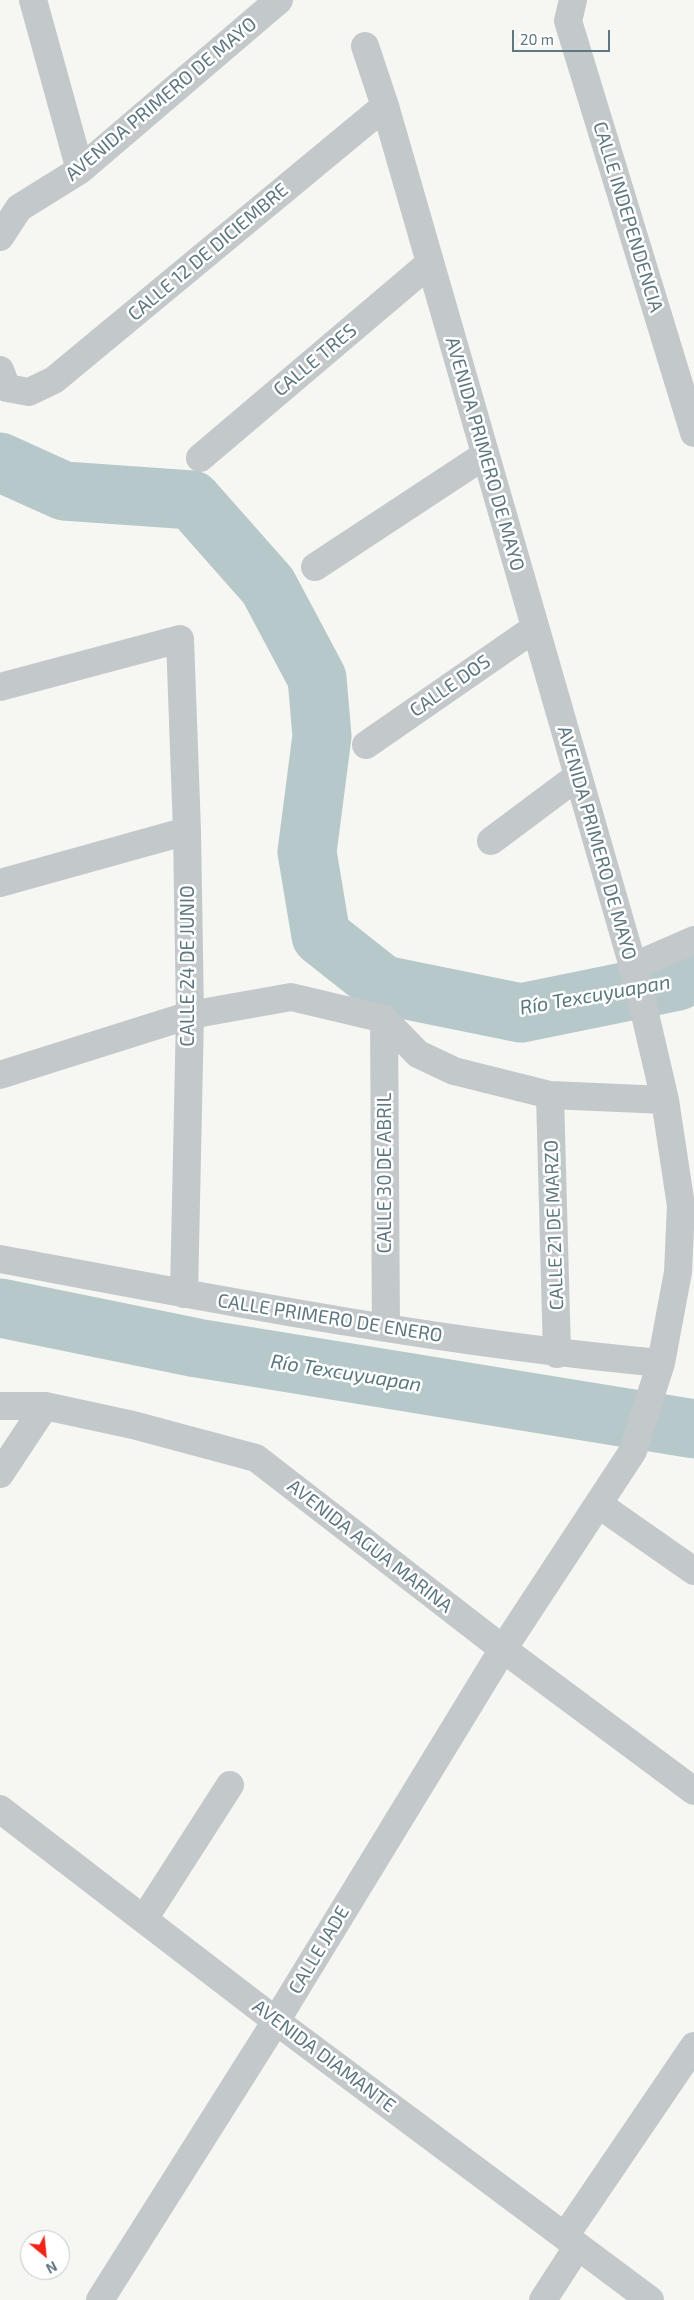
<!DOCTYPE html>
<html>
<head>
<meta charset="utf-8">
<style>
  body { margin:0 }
  #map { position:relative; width:694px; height:2300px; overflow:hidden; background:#f6f6f2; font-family:"Exo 2",sans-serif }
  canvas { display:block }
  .north { position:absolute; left:20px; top:2230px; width:50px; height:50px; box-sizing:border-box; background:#fff; border:1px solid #bfc9cc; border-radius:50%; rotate:152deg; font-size:14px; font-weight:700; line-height:20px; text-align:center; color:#5e7780 }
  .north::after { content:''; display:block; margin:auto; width:18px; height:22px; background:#f32415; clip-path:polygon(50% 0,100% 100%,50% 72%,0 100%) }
  .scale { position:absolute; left:512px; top:30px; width:98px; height:22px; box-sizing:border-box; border:2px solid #5e7780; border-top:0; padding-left:6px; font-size:15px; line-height:18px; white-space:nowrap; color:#5e7780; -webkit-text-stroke:4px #fff; paint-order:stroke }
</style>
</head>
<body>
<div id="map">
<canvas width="694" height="2300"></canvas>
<div class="north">N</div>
<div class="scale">20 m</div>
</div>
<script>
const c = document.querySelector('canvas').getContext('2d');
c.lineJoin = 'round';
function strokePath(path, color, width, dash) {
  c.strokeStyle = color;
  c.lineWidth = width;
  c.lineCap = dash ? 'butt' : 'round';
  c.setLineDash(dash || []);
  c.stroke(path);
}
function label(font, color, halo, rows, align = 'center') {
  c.font = font + ' "Exo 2",sans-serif';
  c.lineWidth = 5;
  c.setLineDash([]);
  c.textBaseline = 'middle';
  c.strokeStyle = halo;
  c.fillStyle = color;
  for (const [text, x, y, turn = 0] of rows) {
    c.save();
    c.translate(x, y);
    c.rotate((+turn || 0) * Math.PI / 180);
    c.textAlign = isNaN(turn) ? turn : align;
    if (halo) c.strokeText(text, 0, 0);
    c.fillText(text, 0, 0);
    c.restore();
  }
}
const river = new Path2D(`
  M0,462l64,29 128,9 76,86 49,92 5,58 -15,116 14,84 62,49 138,28 157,-32 16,-10
  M0,1308l197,40 497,81`);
const minor = new Path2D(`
  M33,0l47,170
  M573,0l-5,21 126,412
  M0,237l19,-29 61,-38 199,-170
  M0,370l7,18 22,4 25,-12 331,-274
  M200,458l230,-195
  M315,567l170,-112
  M0,687l180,-48 7,192 3,184 -6,279
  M366,745l169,-117
  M491,841l87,-65
  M0,883l187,-52
  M632,967l62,-27
  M384,1019l2,309
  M0,1075l190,-60 101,-18 93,22 34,35 36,17 96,24 115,5
  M550,1095l7,259
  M0,1259c219,41 439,84 661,104
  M0,1406h45l88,19 123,33 247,191 191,142
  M0,1474l45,-68
  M598,1504l96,67
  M0,1809l276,212 374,279
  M144,1919l86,-134
  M565,2236l129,-190
  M100,2300l176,-279 227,-372 130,-198 28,-88 17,-91 3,-66 -16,-106 -28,-120 -252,-874 -20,-60
  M543,2300l35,-54`);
const streetNames = [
  ["AVENIDA PRIMERO DE MAYO",161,99,-40],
  ["CALLE INDEPENDENCIA",628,217,73],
  ["CALLE 12 DE DICIEMBRE",208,252,-40],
  ["CALLE TRES",315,360,-40],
  ["AVENIDA PRIMERO DE MAYO",485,454,74],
  ["CALLE DOS",450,686,-35],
  ["AVENIDA PRIMERO DE MAYO",597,843,74],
  ["CALLE 24 DE JUNIO",188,966,-90],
  ["CALLE 30 DE ABRIL",385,1173,-90],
  ["CALLE 21 DE MARZO",554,1225,-92],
  ["CALLE PRIMERO DE ENERO",330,1318,9],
  ["AVENIDA AGUA MARINA",370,1546,38],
  ["CALLE JADE",319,1950,-59],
  ["AVENIDA DIAMANTE",324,2056,37]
];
const waterNames = [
  ["Río Texcuyuapan",595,995,-10],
  ["Río Texcuyuapan",346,1373,9]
];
strokePath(river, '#b6c8ca', 59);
strokePath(minor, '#c3c8cb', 28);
label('19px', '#5e7780', '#fff', streetNames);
label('italic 20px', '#59787c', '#fff', waterNames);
</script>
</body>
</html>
